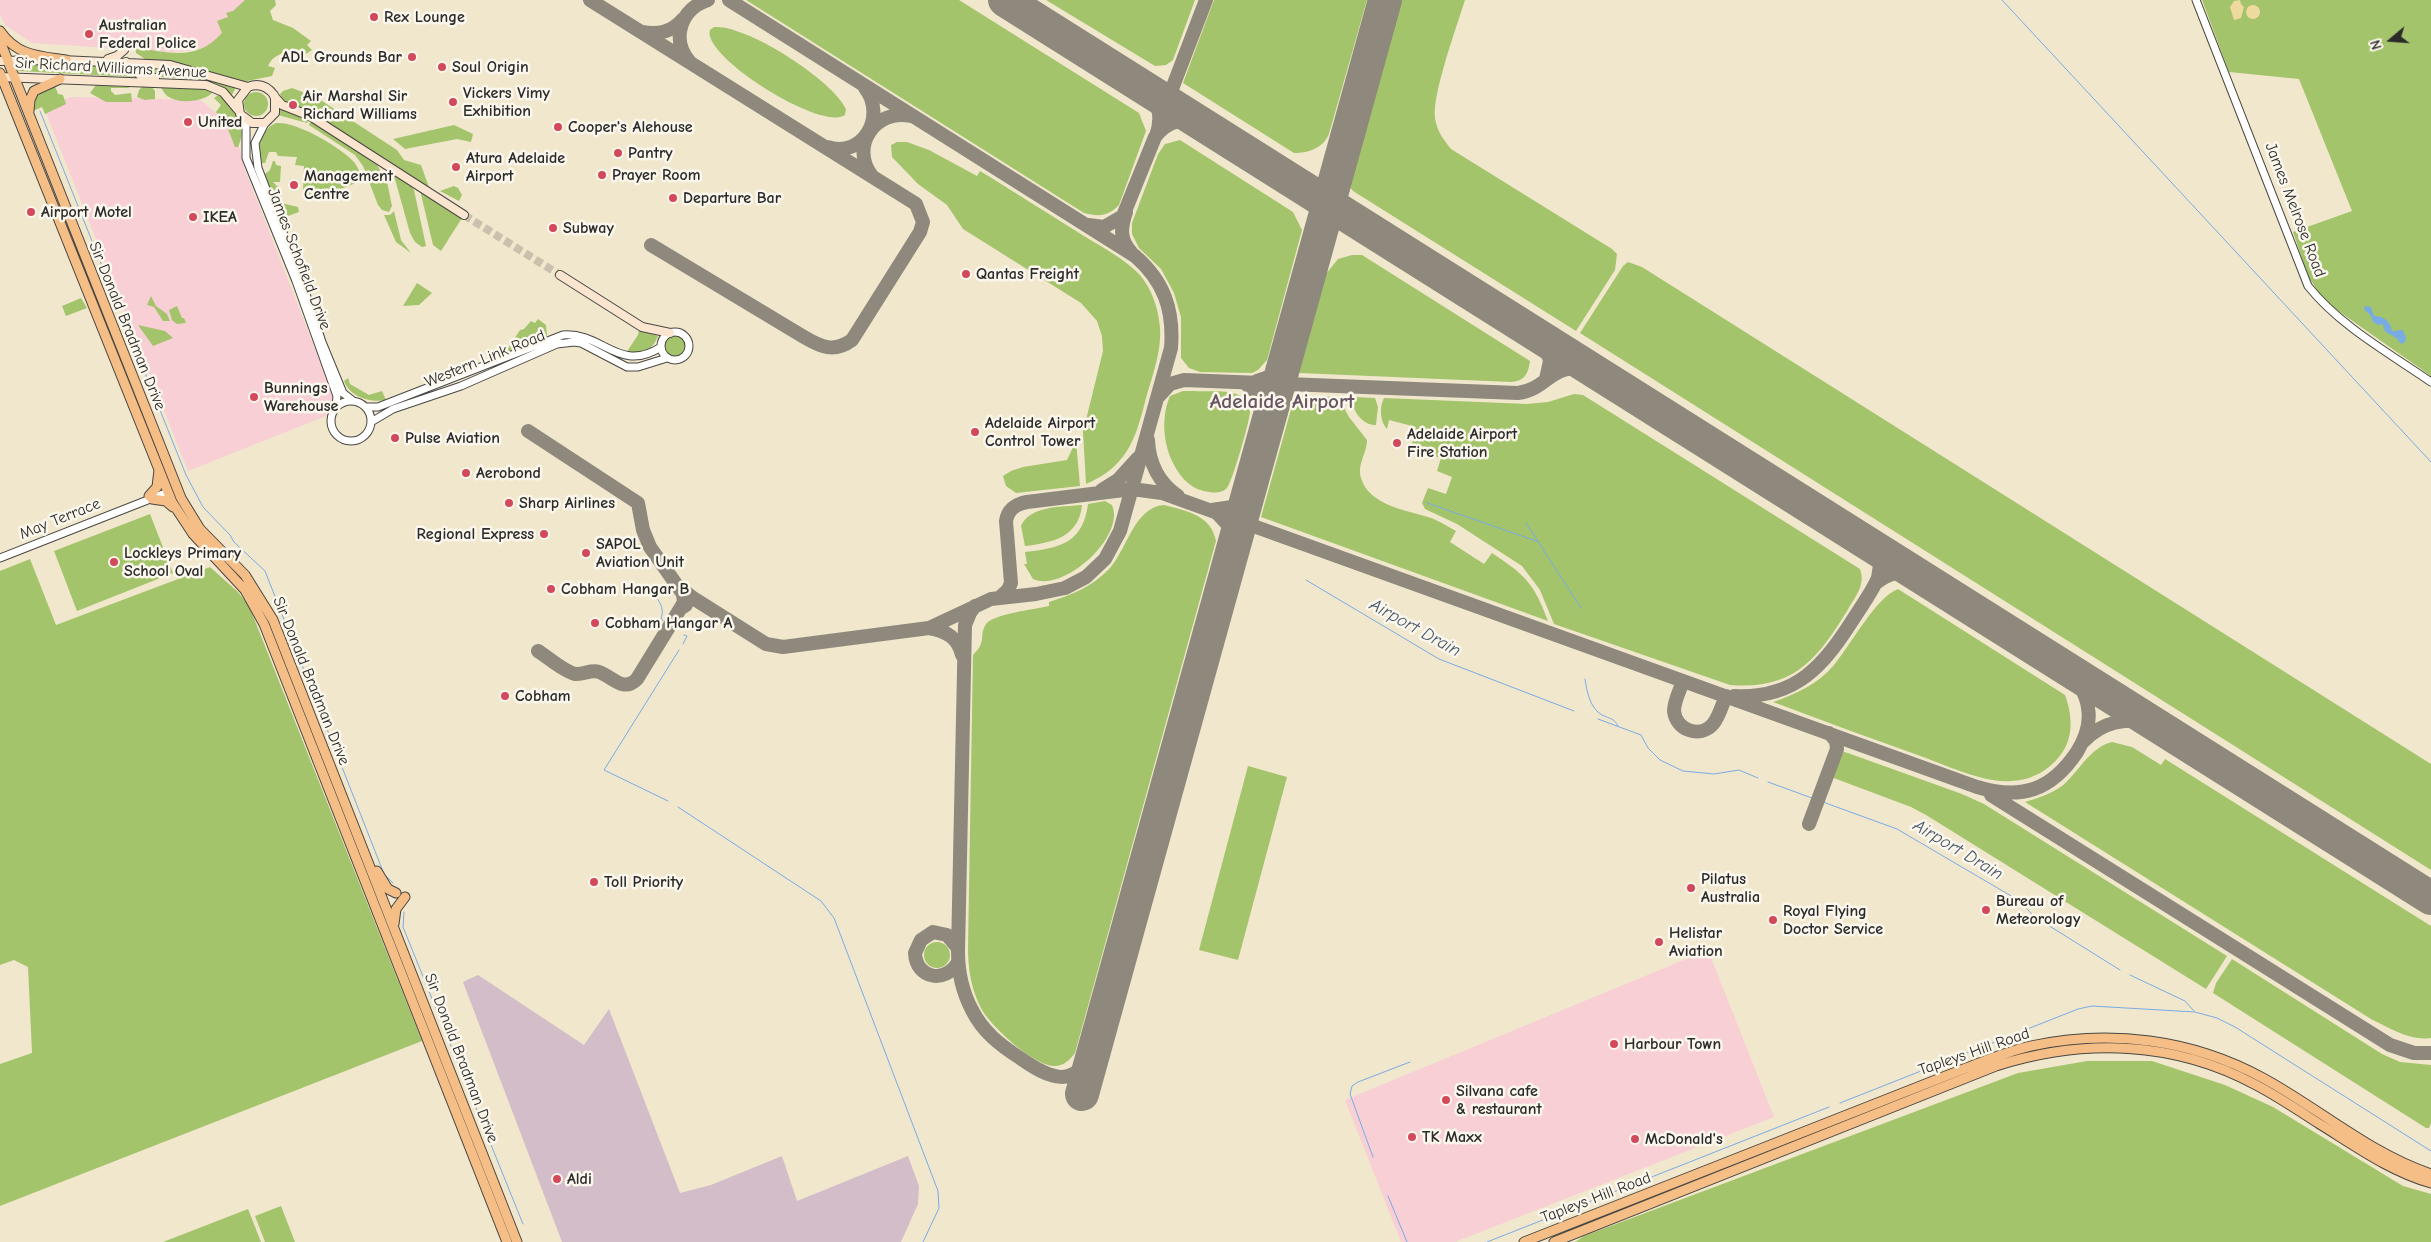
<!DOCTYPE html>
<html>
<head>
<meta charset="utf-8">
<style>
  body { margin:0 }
  #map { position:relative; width:2431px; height:1242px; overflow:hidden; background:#f1e7cd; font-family:"Comic Neue",sans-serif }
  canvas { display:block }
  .north { position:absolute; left:2366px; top:15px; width:50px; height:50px; -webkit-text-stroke:4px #fbf7ec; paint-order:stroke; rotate:252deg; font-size:14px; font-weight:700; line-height:20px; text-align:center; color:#2b2b2b }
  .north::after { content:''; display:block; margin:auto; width:18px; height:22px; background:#2b2b2b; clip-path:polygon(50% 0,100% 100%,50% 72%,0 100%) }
</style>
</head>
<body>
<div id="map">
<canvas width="2431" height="1242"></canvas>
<div class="north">N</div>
</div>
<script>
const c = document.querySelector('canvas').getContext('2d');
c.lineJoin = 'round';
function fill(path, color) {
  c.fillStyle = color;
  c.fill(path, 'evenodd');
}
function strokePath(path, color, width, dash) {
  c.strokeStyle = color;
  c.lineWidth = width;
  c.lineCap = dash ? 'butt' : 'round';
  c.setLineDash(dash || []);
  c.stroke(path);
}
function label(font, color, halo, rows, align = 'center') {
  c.font = font + ' "Comic Neue",sans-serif';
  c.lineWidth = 5;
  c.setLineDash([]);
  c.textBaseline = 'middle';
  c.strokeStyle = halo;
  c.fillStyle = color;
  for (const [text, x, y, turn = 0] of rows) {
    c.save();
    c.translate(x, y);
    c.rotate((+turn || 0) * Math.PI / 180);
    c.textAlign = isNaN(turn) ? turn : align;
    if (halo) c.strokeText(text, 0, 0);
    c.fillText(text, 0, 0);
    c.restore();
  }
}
const built = new Path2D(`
  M0,0h264l-52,45 -15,5 -26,2 -139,-9 -27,-18 -5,-11z
  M71,97l129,3 27,21 11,21 7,28 89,227 -8,19 -138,55 -144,-363z
  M1708,950l66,167 -319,125h-54l-56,-142z`);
const industrial = new Path2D(`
  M478,975l106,70 25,-36 71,184 31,-8 71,-29 15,45 111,-45 11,30 -1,18 -17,38h-339l-99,-260z`);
const green = new Path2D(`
  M245,0h30l1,5 -6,6 3,9 20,8 18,13 -4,4 5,5 -8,5c-12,-6 -30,-3 -36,11l7,2 -3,8 -30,6 -97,-23 -9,-6 -1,-5c35,4 61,14 87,-15l-5,-12 11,-4 -2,-4 7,-2z
  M746,0h213l180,113 7,18 -27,74c-11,11 -19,12 -35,8z
  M1046,0h149l-22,60 -7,5 -11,1z
  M1214,0h153l-38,134c-6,14 -20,19 -35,19l-111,-70z
  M1402,0h63c-8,26 -33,94 -30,118 2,13 8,21 16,31l161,100 5,5 -2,16 -39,61 -223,-140 -4,-5z
  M2202,0h229v376l-107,-75 -16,-25 -15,-44 59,-21 -53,-132 -70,-7z
  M714,27c32,-3 119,53 132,82l-1,6c-23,17 -144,-59 -135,-85z
  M41,63l83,1 12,13 -118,-6 -1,-4z
  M133,64l57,9 46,14 -5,10c-24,-25 -57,-16 -88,-22z
  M96,85l32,2 2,1h-19v3l4,4 16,-2 1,9h-26l-16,-9z
  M47,86h8l3,8 5,1 3,9 -21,10 -3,-7 -9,4c-1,-13 4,-18 14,-25z
  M143,86h8l4,5v8l-10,1 -8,-3 2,-7z
  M160,86l40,1 14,4c-9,11 -34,14 -47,5 -3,-3 -5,-7 -7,-10z
  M292,88l24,9 81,53 7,10 17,5 9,25 -65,-44 -60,-35 -22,-10 -3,-7 3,-3z
  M244 104a12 12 0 1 1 24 0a12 12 0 1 1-24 0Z
  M218,95c9,3 21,24 23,33 2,7 -1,14 -3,19h-3l-9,-23 -10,-12 5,-7 -7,-7z
  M280,108l29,11 -2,4 -29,-8z
  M311,120l66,45 10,17 5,24 -3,6 -7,-2 -4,-5 -15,-39 -8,-11 -46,-30z
  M276,123c20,-2 65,24 78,39 4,5 6,11 9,18l-49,20 -1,-2 -7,3 1,-10 -4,-1 1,-24 -9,-1 2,-8 -19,-1 -2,-4h-7l-4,11h-4c-4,-16 -1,-33 15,-40z
  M454,125l19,9 -2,8 -14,-3 -52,10 -12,-10z
  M1180,140l113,72 9,18 -35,130 -9,10 -6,3 -52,-1 -11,-4 -8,-10v-41l-7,-24 -13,-24 -22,-21 -7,-14v-11l26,-69 7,-10z
  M907,142l22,8 48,26 3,-5 10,6c31,20 63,39 94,59 18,11 41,23 56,39 10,12 17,29 19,45 5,27 -7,56 -14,82 -10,39 -19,65 -59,82l-3,-52 20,-81 -1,-15 -5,-15 -16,-18 -118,-74 -16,-24 -29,-21 -26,-27 -1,-12 6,-3z
  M273,161h2l1,4 5,1 -1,16h-7l8,8v13l17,4 1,5 -14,5 2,5 -6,-2 -17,-45 6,-5z
  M393,172l18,13 3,5 12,56 -4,1 -7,-5 -5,-9z
  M454,186l4,2 4,7 -3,6 -19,-10z
  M420,190l42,28 -21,33 -8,-6z
  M394,211l7,29 10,13 -15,-11 -12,-27h6z
  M1352,255h10l168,106c-2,13 -5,20 -19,21l-212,-9 26,-98 13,-16z
  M1628,262l14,5 789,497v106l-851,-537 43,-67z
  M417,283l15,10 -13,12 -16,1z
  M151,296l5,10 11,8 3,7h-7l-9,-14 -7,-2z
  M81,298l6,10 -21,8 -4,-10z
  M177,306l5,12h2l2,5 -9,1 -5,-4 -3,-10z
  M538,319l8,6 1,11 -42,17 15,-23 4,-1 7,-8 4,2z
  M138,325l27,6 8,7 -20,8z
  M639,330l19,6c-7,17 -16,17 -32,17l12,-18z
  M664 346a11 11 0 1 1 22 0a11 11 0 1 1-22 0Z
  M348,378l2,6 19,11 13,-4 4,9c-16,3 -36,-3 -42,-19z
  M1196,391c13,1 37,-2 48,7 3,4 5,9 6,14 0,8 -18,71 -23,76 -5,5 -11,5 -18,4 -17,-2 -28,-13 -36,-29 -10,-20 -12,-46 -3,-67l13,-5z
  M1574,394l9,1 277,174c6,16 -5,28 -13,42 -30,49 -54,79 -117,74l-176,-61 -14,-34 -18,-24 -65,-42 -32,-15 -3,-6 6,-15 18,6 6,-17 -15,-6 4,-13 -11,-3 2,-6 -20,-5 4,-17 -27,-7 -2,9c-7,-7 -8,-22 -3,-31l143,6 21,-2z
  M1295,395l43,2 11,20 18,23c0,13 -10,24 -6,38 8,27 44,32 67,39 10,3 19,9 28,14l-6,11 34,22 8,-11c33,22 42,30 56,68l-287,-104z
  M1353,397l22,1 3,9 -2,18c-13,1 -26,-16 -23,-28z
  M1076,441l4,45 -64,7 -10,-7 -3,-10 8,-5 12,-4 44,-7z
  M1105,501l7,4c14,32 -49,88 -79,74l-9,-15h3l-2,-12c35,-4 58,-9 63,-48z
  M1082,505c-3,32 -30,38 -57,41l-4,-20c9,-21 42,-19 61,-21z
  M1164,505c23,6 47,10 52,36l-141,512c-6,8 -13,14 -22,13 -21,-2 -61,-39 -71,-56 -11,-21 -14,-40 -14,-63l5,-292c15,-15 5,-18 13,-31 7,-10 50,-15 63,-18v-4c22,-7 43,-15 60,-33 18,-19 25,-62 55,-64z
  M150,514l23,59 -96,38 -23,-60z
  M30,559l26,66 154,-58 28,25 11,14 12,30 161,405 -422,165v-142l32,-11 -4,-86 -14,-7 -14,5v-394z
  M1898,589l167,106c7,19 9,41 -3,58 -12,17 -31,28 -52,28 -25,2 -60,-14 -84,-23 -51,-18 -102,-37 -153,-56 23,-8 45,-18 61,-37 16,-19 42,-68 64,-76z
  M2112,742l20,5 29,18 4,-6 266,167v112c-22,3 -41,-10 -60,-19l-346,-217c13,-4 26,-8 37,-16 16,-13 28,-39 50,-44z
  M1845,752l117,42 22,10 243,152 -21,33 -280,-174 -15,-8 -80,-30 9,-24z
  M1248,766l39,11 -49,183 -39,-10z
  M924 955a13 13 0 1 1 26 0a13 13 0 1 1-26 0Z
  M2232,959l150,95 18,8 31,3v58l-2,5h-3l-213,-135 3,-10z
  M2087,1061h65l73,24 48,22 130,79 28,8v48h-856l9,-6 434,-163z
  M281,1206l14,36h-30l-10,-26z
  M248,1209l13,33h-98z`);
const sand = new Path2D(`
  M2240,0l1,4 3,3 -3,11 -7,2 -4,-13 4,-6z
  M2246 12a7 7 0 1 1 14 0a7 7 0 1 1-14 0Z`);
const water = new Path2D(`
  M2365,306l6,1 3,9c10,0 16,5 18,15l11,-1 3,8 -1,4 -4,2c-2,-2 -3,-5 -5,-6 -7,-6 -12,-3 -13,-14l-5,1 -5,-3 -2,-6 -7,-7z`);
const stream = new Path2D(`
  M2002,0l429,462
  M40,111l78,195
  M130,335l56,140 17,32 27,28 4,7 31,29 119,303 9,9
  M1427,503l112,39
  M1526,523l55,85
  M1306,580l133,79 135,52
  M648,587c7,9 18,19 13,31l2,3
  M683,644l4,-8 -3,-1
  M1585,679c2,13 5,29 17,36 8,4 12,3 16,11
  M1598,719l43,16 7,13 12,12 23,11 31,3 25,-4 19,8
  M1768,782l129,47 121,71 17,17 85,53
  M668,801l-64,-31 75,-120
  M678,807l143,94 13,17 104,273 1,17 -16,34
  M404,912l-1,15 120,297
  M2130,975l55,26 9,10
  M1840,1103l238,-94 14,-3 103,6 22,6 18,9 196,124
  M1373,1157l-23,-63 2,-8 6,-4 52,-20
  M1388,1196l19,46
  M1487,1242l342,-135`);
const taxiway = new Path2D(`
  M590,0l326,204 7,18 -3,10 -68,108c-18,13 -31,7 -48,-3l-153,-92
  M729,0l406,256c29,25 39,54 36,92l-51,183 -15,28 -19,18 -21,11 -29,6 -45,5 -62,29
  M642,32c17,3 30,0 41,-13
  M689,61c-19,-23 -7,-53 19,-61
  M1144,88c15,14 19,28 12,48
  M1167,102l39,-102
  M827,147c36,12 60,-31 38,-59
  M872,176c-23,-30 4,-68 39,-60
  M1126,212c-5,15 -7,27 5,40
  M1088,225l16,2 19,-11 32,-79c13,-17 28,-20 46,-12
  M1544,340l6,21 -4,18
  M1257,381l15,-5 11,-15
  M1245,383l17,14 6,20
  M1159,396l11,-12 14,-4 334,13c32,-4 32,-34 76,-22
  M528,431l110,72 5,27 7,17 33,47 1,8 -4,7
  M1148,440c1,23 11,43 30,56
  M1102,490l16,-10 20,-22
  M1212,510l20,-3 15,-15
  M1217,513l12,13 3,19
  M1876,583c13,-10 25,-13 40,-9
  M679,587l14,11 73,46 17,3 146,-19c18,3 29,10 33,27
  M999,598l9,-8 3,-7 -5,-62c2,-12 10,-17 21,-19l105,-13 30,4 815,294c44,13 74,4 100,-35 8,-13 14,-28 11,-44 -1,-13 -9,-24 -15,-35
  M975,606l-5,7 -5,12 -7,326c0,20 5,42 14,59 11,22 28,35 48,48 30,21 54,32 74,-8
  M538,651c11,7 25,20 37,23 9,1 16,-5 24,-2 14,5 24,21 38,7l43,-70 6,-4
  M1683,681c-3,9 -9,20 -9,30 2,19 26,28 39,13 6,-7 9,-19 13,-28
  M1734,696c63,3 90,-31 120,-78 8,-13 18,-26 24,-40l2,-13 -8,-19
  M2084,741c19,-20 40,-22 66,-20
  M1991,795l399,250 24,8h17
  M1809,824l28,-75 -1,-8 -7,-8
  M958,948l-11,-13 -14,-3 -12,8 -6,13c1,26 31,31 43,9`);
const runway = new Path2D(`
  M1005,0l1426,898
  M1082,1094l303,-1094`);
const secondaryTunnel = new Path2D(`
  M464,215l96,60`);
const tertiary = new Path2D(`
  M2196,0l112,286c32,40 81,67 123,96
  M246,121v37l50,123 41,115 -1,10
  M265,123l-10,20 3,25 43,111 21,63 21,51 9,7
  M661 346a14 14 0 1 1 28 0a14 14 0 1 1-28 0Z
  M331 421a20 20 0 1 1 40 0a20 20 0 1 1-40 0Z
  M366,407h12l185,-72c40,-3 56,39 98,12
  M371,422l22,-13 68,-23 96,-42 17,-2 7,1 46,24h11l29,-9
  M0,558l168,-66`);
const secondary = new Path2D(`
  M108,59l9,-3 7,-6
  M61,60l109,5 78,22
  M0,61l49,-1
  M126,62l14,13 15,3
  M0,77l206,8 17,7 15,18
  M274,95c-7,-9 -16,-12 -26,-8l-10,13 2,14 12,9h13l10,-10v-15
  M274,96l8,9 28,11 154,99
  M560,275l82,52 28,6`);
const primary = new Path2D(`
  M0,31c17,25 39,25 66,29
  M0,41l181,457 19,31 45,46 28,45 244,622
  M0,73l172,429 21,32 52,56 19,34 243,618
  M29,111l1,-11 4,-9 26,-12
  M149,496l8,-9 2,-17
  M152,499l14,2 7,6
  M377,871l11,18 8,4
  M394,924l2,-15 9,-12
  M1524,1242l442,-174c21,-8 43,-17 65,-22 79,-17 160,-7 232,32 57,31 106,75 168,96
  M1554,1242l442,-176c88,-28 179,-25 260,19 21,11 42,25 62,38 36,22 71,48 113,60`);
const markers = [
  [374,17,5,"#d1495b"],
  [89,34,5,"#d1495b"],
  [412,57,5,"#d1495b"],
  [442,67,5,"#d1495b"],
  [453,102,5,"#d1495b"],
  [293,105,5,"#d1495b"],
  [188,122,5,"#d1495b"],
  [558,127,5,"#d1495b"],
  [618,153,5,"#d1495b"],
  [456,167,5,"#d1495b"],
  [602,175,5,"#d1495b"],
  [294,185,5,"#d1495b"],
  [673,198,5,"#d1495b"],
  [31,212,5,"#d1495b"],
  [193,217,5,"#d1495b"],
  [553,228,5,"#d1495b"],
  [966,274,5,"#d1495b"],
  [254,397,5,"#d1495b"],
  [975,432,5,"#d1495b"],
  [395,438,5,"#d1495b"],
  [1397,443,5,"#d1495b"],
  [466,473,5,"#d1495b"],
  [509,503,5,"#d1495b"],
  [544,534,5,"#d1495b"],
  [586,553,5,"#d1495b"],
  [114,562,5,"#d1495b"],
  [551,589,5,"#d1495b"],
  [595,623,5,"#d1495b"],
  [505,696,5,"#d1495b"],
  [594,882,5,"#d1495b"],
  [1691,888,5,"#d1495b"],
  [1986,910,5,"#d1495b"],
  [1773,920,5,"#d1495b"],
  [1659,942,5,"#d1495b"],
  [1614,1044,5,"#d1495b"],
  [1446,1100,5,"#d1495b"],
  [1412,1137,5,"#d1495b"],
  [1635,1139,5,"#d1495b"],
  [557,1179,5,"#d1495b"]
];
const poiNames = [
  ["Rex Lounge",384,17],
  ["Australian",99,25],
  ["Federal Police",99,43],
  ["ADL Grounds Bar",402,57,"right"],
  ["Soul Origin",452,67],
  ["Vickers Vimy",463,93],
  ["Exhibition",463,111],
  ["Air Marshal Sir",303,96],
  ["Richard Williams",303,114],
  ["United",198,122],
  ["Cooper's Alehouse",568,127],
  ["Pantry",628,153],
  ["Atura Adelaide",466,158],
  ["Airport",466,176],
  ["Prayer Room",612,175],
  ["Management",304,176],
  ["Centre",304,194],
  ["Departure Bar",683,198],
  ["Airport Motel",41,212],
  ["IKEA",203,217],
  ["Subway",563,228],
  ["Qantas Freight",976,274],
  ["Bunnings",264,388],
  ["Warehouse",264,406],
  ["Adelaide Airport",985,423],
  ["Control Tower",985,441],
  ["Adelaide Airport",1407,434],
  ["Fire Station",1407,452],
  ["Pulse Aviation",405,438],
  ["Aerobond",476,473],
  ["Sharp Airlines",519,503],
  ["Regional Express",534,534,"right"],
  ["SAPOL",596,544],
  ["Aviation Unit",596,562],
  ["Lockleys Primary",124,553],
  ["School Oval",124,571],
  ["Cobham Hangar B",561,589],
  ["Cobham Hangar A",605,623],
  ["Cobham",515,696],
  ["Pilatus",1701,879],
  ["Australia",1701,897],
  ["Toll Priority",604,882],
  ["Bureau of",1996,901],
  ["Meteorology",1996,919],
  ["Royal Flying",1783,911],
  ["Doctor Service",1783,929],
  ["Helistar",1669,933],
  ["Aviation",1669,951],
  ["Harbour Town",1624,1044],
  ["Silvana cafe",1456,1091],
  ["& restaurant",1456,1109],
  ["TK Maxx",1422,1137],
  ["McDonald's",1645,1139],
  ["Aldi",567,1179]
];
const streetNames = [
  ["Sir Richard Williams Avenue",111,68,3],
  ["James Melrose Road",2295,210,69],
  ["James Schofield Drive",299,259,69],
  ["Sir Donald Bradman Drive",127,326,68],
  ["Western Link Road",485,359,-22],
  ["May Terrace",60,519,-22],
  ["Sir Donald Bradman Drive",311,681,68],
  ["Tapleys Hill Road",1974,1052,-19],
  ["Sir Donald Bradman Drive",461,1058,69],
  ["Tapleys Hill Road",1596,1198,-21]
];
const waterNames = [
  ["Airport Drain",1415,628,29],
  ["Airport Drain",1958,850,31]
];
const districtNames = [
  ["Adelaide Airport",1282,402]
];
fill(built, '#f7cfd5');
fill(industrial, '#d2bdc8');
fill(green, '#a4c46c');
fill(sand, '#eeda9e');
fill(water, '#79abe5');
strokePath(stream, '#79abe5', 1);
strokePath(taxiway, '#8e897c', 14);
strokePath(runway, '#8e897c', 34);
strokePath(secondaryTunnel, '#c9c1ad', 8, [8, 4]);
strokePath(tertiary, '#494743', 9);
strokePath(secondary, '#494743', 10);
strokePath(primary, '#494743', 11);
strokePath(tertiary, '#fff', 7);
strokePath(secondary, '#fbe5cf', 8);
strokePath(primary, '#f5be86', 9);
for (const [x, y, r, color] of markers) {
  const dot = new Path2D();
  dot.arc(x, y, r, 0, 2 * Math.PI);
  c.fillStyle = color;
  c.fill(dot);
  strokePath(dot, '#fbf7ec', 2);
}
label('bold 16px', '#2b2b2b', '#fbf7ec', poiNames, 'left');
label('16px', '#2b2b2b', '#fbf7ec', streetNames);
label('italic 18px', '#46586c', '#fbf7ec', waterNames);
label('bold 21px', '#675662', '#fbf7ec', districtNames);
</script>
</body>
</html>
